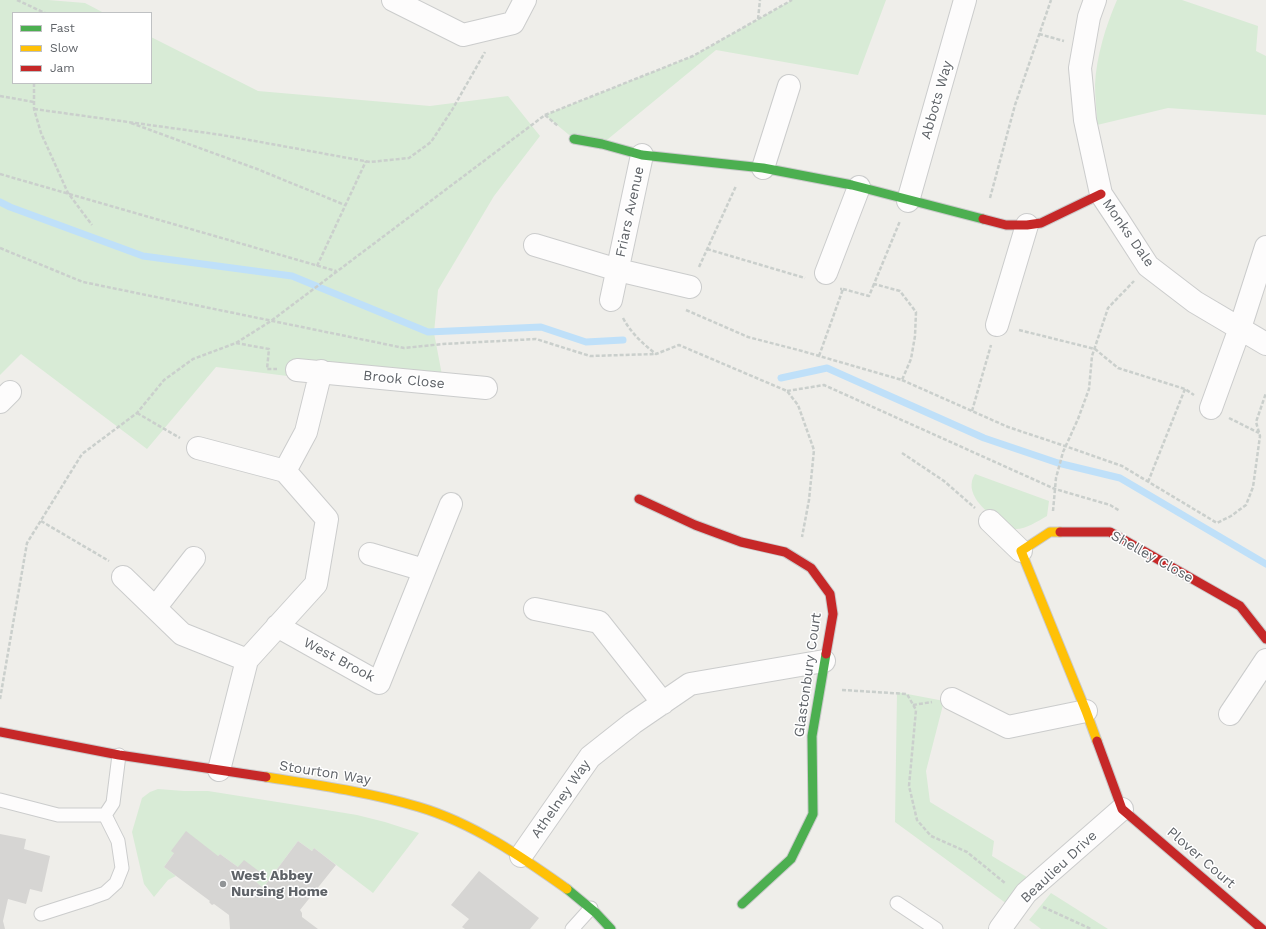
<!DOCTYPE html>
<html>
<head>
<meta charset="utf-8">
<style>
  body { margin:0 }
  #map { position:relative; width:1266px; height:929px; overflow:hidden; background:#efeeea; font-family:"Work Sans",sans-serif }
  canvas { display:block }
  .legend { position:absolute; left:12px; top:12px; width:140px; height:72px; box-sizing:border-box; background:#fff; border:1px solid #bfc1c3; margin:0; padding:5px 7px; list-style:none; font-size:12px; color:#5f6368 }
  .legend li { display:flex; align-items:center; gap:8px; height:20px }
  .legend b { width:20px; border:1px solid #bfc1c3 }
</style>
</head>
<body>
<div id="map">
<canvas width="1266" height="929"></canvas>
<ul class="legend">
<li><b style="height:5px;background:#4caf50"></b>Fast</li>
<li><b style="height:5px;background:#ffc107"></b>Slow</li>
<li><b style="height:5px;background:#c62828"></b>Jam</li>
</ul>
</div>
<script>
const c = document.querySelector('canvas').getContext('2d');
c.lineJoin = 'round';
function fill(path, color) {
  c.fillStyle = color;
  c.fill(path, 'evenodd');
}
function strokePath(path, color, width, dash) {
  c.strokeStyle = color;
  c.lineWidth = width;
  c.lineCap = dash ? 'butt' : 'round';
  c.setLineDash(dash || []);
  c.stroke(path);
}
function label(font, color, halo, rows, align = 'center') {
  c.font = font + ' "Work Sans",sans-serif';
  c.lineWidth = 3;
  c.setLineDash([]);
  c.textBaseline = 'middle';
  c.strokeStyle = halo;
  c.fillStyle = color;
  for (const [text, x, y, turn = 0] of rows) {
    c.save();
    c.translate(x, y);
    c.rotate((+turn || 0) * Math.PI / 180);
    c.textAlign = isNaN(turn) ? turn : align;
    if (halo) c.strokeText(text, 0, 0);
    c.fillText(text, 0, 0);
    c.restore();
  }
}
const green = new Path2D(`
  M0,0h48l37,3 19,10h-91v70h138v-46l107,54 172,15 78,-10 32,40 -46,60 -56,94 -4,43 12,63 -230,-29 -69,82 -126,-95 -21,21z
  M792,0h94l-28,75 -142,-25 -114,94 -28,-5 -29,-24 148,-59z
  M1117,0h65l76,26 -2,25 10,5v59l-98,-7 -71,17c0,-13 -2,-27 -2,-40 1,-28 11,-60 22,-85z
  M975,474l74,27 -2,15c-9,5 -21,13 -31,13 -7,1 -12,-5 -17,-8 -14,-10 -36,-28 -24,-47z
  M897,692l47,9 -18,70 4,31 64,39 -2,15 38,23 -23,25 -112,-82z
  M158,789l26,2h24l82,13 67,11 28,7 34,11 -46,60 -59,-45 -2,3 -14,-10 -35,47 -9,-8 6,-8 -22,-5 -18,-13 -2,2 -44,-3 -10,14 12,9 -8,4 -14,17 -10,-13 -12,-52 10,-34 8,-6z
  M1051,893l57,36h-67l-12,-9z`);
const stream = new Path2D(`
  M0,202l10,5 133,49 149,20 136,56 113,-5 45,15 37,-2
  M781,378l46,-10 157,70 74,25 62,15 146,86`);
const building = new Path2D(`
  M186,831l32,25 2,-2 18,13 6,-7 16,12 -6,8 9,8 35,-47 14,10 2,-3 22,17 -36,45 2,3v4l16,12h-88l-1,-14 -15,-11 -2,1 -3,-3 1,-1 -46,-34 10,-14 -3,-2z
  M0,834l26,5 -2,10 26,7 -8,36 -12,-3 -4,15 -18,-5 -5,22 2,8h-5z
  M479,871l60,47 -9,11h-65l-3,-2 7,-8 -18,-14z`);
const path = new Path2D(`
  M17,0l28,13
  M758,19l2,-19
  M1039,34l25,7
  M34,83v26l7,24 27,60 24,32
  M0,96l34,6
  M34,109l188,26 148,27 39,-4 22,-16 21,-32 33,-58
  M545,115l13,11
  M131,123l126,46 88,36
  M0,174l336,97
  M990,198l25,-93 36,-105
  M0,248l83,34 321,66 39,-4 93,-5 54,17 66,-2
  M707,249l98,29
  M317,266l49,-105
  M699,267l37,-81
  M843,289l26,7 5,-12
  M686,310l62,27 54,14 100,29 9,-21 4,-23 1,-24 -16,-21 -26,-7 26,-63
  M623,318c8,15 20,26 33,36l23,-9 108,46 11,14 16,45 -5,50 -7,37
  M1019,330l76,19 23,19 67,21 9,6
  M236,343l33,6 -2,20h10
  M819,356l24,-67h-3
  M902,380l106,47 57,19 57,20 95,57 14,-7 15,-11 7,-18 7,-51 -4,-14 10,-29
  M787,391l37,-6 231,104 55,16 10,6
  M972,411l19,-66
  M137,413l43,25
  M1229,418l30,15
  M902,453l42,28 31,27
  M1148,482l37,-93
  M1053,511l3,-33 7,-26 15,-33 11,-30 3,-33 16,-48 26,-27
  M41,521l68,40
  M842,690l65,4 9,16 -7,76 8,34 14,16 36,16 38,31
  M0,699l27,-156 55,-89 55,-41 27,-33 29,-21 43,-16 35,-22 274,-206 148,-59 99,-56
  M913,705l19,-3
  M1043,907l48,22`);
const lane = new Path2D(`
  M0,800l58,15h47l8,-12 6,-48
  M897,903l39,26
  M41,914l50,-16 14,-5 11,-10 6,-15 -4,-27 -13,-26
  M572,929l19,-21`);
const street = new Path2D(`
  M393,0l70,35 50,-12 12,-23
  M1095,0l-6,17 -9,51 5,52 16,74 16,24 31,48 47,36 71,42
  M763,168l26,-82
  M908,201l57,-201
  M535,245l83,25 72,17
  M826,273l33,-86
  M611,300l31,-145
  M997,325l30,-100
  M297,370l189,18
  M0,402l10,-10
  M1211,408l29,-80 26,-81
  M198,448l87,23 42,48 -11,65 -69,76 -28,110
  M285,471l21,-39 15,-61
  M990,521l31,30
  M370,554l54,16
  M123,577l59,57 65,26
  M155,608l39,-50
  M535,609l64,13 64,81
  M277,626l102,57 72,-179
  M952,699l56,28 78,-16
  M1230,714l36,-54
  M521,856l69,-99 43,-34 57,-39 134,-23
  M1000,929l26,-36 96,-84`);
const fast = new Path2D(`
  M574,139l28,5 40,11 121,13 89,17 131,34
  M567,889l29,24 15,16
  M742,904l49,-45 22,-45 -1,-78 14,-82`);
const slow = new Path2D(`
  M1060,532h-10l-29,19 65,160 11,30
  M266,777c51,8 103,15 153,30 54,16 103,50 148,82`);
const jam = new Path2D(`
  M983,219l23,6h21l14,-2 60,-29
  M639,499l56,26 46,17 44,10 26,16 19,26 3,20 -7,40
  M1060,532h50l130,74 26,33
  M0,732l119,23 147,22
  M1097,741l25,68 140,120`);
const markers = [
  [223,884,4,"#919496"]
];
const streetNames = [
  ["Abbots Way",937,100,-74],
  ["Friars Avenue",630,212,-78],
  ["Monks Dale",1128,233,55],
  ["Brook Close",404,380,6],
  ["Shelley Close",1152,557,29],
  ["West Brook",339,660,28],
  ["Glastonbury Court",808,675,-82],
  ["Stourton Way",325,773,9],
  ["Athelney Way",561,799,-55],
  ["Plover Court",1201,858,41],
  ["Beaulieu Drive",1059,867,-43]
];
const poiNames = [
  ["West Abbey",231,876],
  ["Nursing Home",231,892]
];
fill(green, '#d8ebd6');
strokePath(stream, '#bfe0f9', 7);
fill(building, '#d6d5d3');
strokePath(lane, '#cbcccc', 15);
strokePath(street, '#cbcccc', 24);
strokePath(fast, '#cacacb', 11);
strokePath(slow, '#cacacb', 11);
strokePath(jam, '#cacacb', 11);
strokePath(path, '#cacfcc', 2.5, [4, 2]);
strokePath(lane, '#fdfcfc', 13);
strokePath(street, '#fdfcfc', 22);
strokePath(fast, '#4caf50', 9);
strokePath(slow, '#ffc107', 9);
strokePath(jam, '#c62828', 9);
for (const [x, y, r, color] of markers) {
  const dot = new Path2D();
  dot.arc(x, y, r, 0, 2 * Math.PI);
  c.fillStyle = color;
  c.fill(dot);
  strokePath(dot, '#fff', 1.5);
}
label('14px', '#5f6368', '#fff', streetNames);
label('bold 14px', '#5f6368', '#fff', poiNames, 'left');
</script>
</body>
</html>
